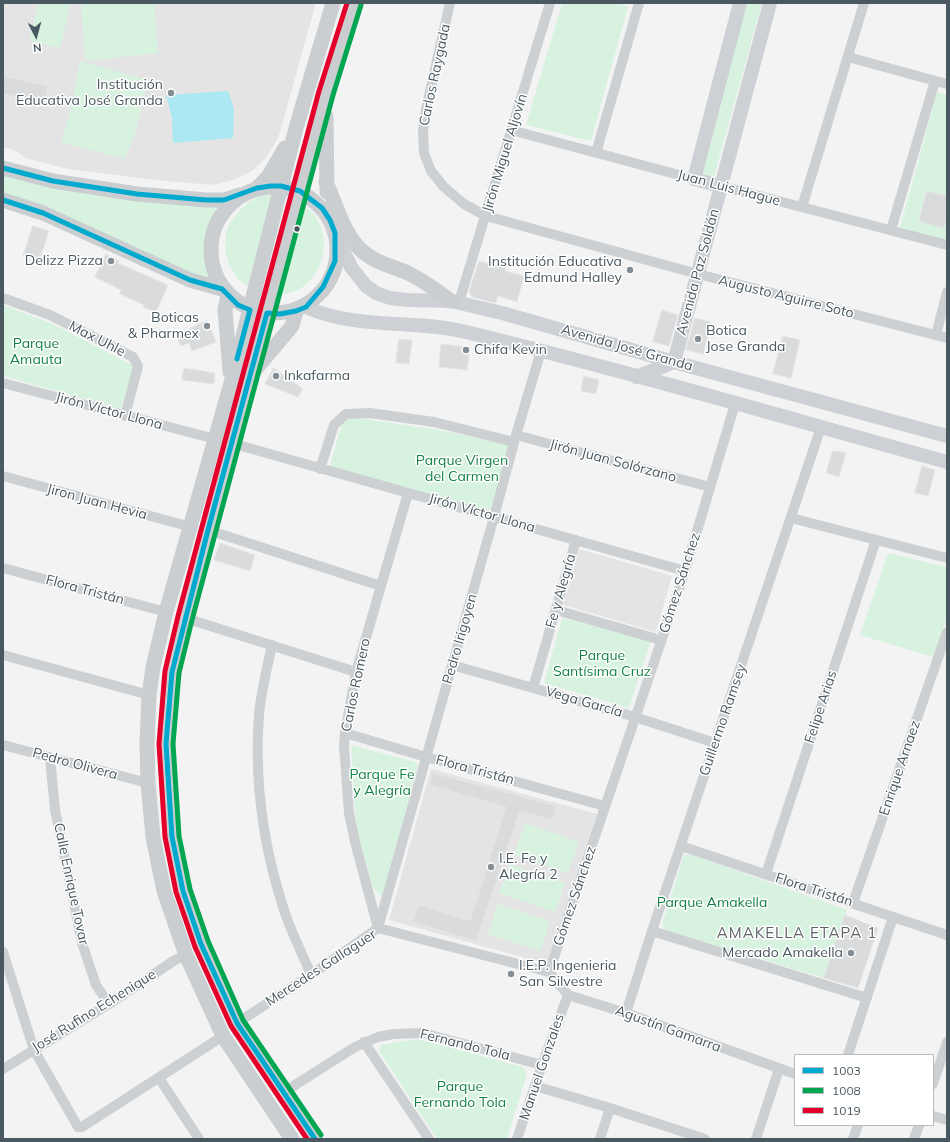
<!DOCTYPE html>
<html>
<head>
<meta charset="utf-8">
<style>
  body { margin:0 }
  #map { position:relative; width:950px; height:1142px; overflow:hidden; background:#f4f3f3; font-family:Mulish,sans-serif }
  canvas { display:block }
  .frame { position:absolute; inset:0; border:4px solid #495861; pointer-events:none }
  .legend { position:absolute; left:794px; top:1054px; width:140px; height:72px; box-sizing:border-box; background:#fff; border:1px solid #b6bcc0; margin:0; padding:5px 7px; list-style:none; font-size:12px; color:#495861 }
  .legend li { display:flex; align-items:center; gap:8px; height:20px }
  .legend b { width:20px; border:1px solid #b6bcc0 }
  .north { position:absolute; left:16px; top:16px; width:40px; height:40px; -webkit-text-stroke:3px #fff; paint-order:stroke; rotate:174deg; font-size:11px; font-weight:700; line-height:16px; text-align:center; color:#495861 }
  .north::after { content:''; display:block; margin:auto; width:14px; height:18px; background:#495861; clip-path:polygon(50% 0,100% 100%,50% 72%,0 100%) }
</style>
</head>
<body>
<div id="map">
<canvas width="950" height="1142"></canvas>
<div class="frame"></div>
<ul class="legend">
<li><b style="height:5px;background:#00a9ce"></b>1003</li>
<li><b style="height:5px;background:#00a651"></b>1008</li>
<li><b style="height:5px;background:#e4002b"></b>1019</li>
</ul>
<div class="north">N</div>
</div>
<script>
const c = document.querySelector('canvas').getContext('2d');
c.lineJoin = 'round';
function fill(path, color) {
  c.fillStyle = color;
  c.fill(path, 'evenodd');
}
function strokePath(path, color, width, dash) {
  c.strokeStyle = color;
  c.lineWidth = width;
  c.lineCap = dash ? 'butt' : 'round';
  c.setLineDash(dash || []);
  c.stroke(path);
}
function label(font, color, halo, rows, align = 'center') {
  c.font = font + ' Mulish,sans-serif';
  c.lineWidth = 3;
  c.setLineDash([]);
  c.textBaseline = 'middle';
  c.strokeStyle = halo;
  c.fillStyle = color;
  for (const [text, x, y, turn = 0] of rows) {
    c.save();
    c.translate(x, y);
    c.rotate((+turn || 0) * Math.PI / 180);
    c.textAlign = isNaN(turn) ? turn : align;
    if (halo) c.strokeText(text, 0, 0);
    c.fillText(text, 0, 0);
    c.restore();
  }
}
const education = new Path2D(`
  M3,3h313l-37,132 -12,22 -15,14 -18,9 -23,5 -55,-5 -88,-11 -43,-11 -8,-7 -14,-4z
  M579,549l93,27 -16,56 -93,-27z
  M431,769l166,45 -50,150 -158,-44z`);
const green = new Path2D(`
  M39,3h32l-11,45 -31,-7z
  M81,3h73l4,50 -73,8z
  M562,3h54l12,4 -37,134 -65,-16z
  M747,3h15l-48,174 -14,-4z
  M80,61l68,19 -14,58 -9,21 -64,-17 10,-32z
  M937,92l10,3v149l-48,-13z
  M3,174l206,31 6,3 2,3c-12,27 -11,43 -5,71l-209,-89z
  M273,195l-25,91 -10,-7 -9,-14 -4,-16 1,-16 5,-12 9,-11 9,-8 11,-6z
  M302,205c3,2 7,4 10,7 6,6 9,14 11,22 5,24 -9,53 -34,59 -3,1 -8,1 -12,2z
  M3,305l50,19 81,42 -13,43 -118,-33z
  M351,417l89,13 69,15 -19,67 -161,-43 14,-49z
  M888,553l59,14v50l-14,40 -73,-22z
  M562,618l89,23 -22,67 -85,-25z
  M351,745l65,17 2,4 -36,131 -9,-9 -17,-62z
  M525,823l54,19 -11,31 -54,-18z
  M690,854l157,56 -23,68 -158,-47 -4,-7 22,-69z
  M510,864l55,19 -10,29 -56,-19z
  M498,904l52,17 -10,30 -52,-17z
  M418,1039l105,28 4,5 -1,5 -19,62h-70l-58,-88 2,-6 15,-3z`);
const water = new Path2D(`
  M228,91l6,18 -1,29 -60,5 -1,-25 -6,-23z`);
const building = new Path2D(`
  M3,76l45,10 -3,17 -42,-9z
  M927,191l20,5v21l-3,11 -25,-7z
  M33,226l16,5 -10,30 -16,-5z
  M106,254l13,7 -1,2 50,22 -12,27 -13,-5 1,-2 -24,-11 1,-4 -26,-13z
  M479,261l27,6 -1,4 19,5 -7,26 -19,-6 -2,7 -24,-6 -3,-5z
  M662,310l16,5 -9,31 -16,-4z
  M695,318l16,4 -8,32 -17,-4z
  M207,320l9,22 -24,9 -3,-8 -8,3 -5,-10z
  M783,336l17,4 -9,38 -18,-4z
  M399,339l13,1 -3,24 -13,-1z
  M441,344l29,3 -3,23 -28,-3z
  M184,368l31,5 -1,11 -32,-4z
  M274,368l29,21 -5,8 -33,-13z
  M584,376l15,4 -3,14 -15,-3z
  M837,451l9,2 -7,24 -13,-4 6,-21z
  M922,466l13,4 -7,26 -13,-3z
  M220,543l35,12 -5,16 -36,-11z
  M433,773l123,33 -4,14 -32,-9 -44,130 -63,-19 6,-17 51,16 36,-114 -76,-22z
  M845,915l33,13 -20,60 -34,-10z`);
const street = new Path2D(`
  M450,3l-24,106 -3,22 1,22 7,18 13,16 20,17 22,12 212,58 249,64
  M848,57l99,27
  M511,130l183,49
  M596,153l43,-150
  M721,186l226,59
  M802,207l62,-204
  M891,230l44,-149
  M3,298l47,17 83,42 5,9 -13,50
  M459,302l91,-299
  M936,335l11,-43
  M3,383l212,56
  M516,435l194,52
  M231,443l454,128
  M320,469l14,-44 12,-11 24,-1 64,9 80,20
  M3,476l188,51
  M791,518l156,40
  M208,530l173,56
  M3,568l163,44
  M556,610l98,28
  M185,618l171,54
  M272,645c-5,23 -11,47 -13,70 -5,66 5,135 26,198 7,21 18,42 26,62
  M3,655l146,40
  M452,665l183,52 80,26
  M533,688l43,-148
  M345,733l81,24 179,49
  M3,745l145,38
  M50,758l5,52 27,133 14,42 13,19
  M681,846l266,89
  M766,874l110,-334
  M853,903l94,-271
  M378,928l116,-411 22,-82 25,-84
  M378,928l-23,-86 -6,-29 -5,-67 1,-13 11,-61 52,-179
  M652,931l215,67
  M3,952l31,98 44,77h4l141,-91
  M549,972l136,-401 50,-167
  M549,972l19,23 58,18 169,61
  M626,1013l26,-82 169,-504
  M237,1023l74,-48 67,-47 171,44
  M364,1042l65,97
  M848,1055l45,-138
  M3,1069l106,-65 66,-44 11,-5
  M159,1078l40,61
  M933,1084l14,-42
  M535,1086l75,22 95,31
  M284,1092l71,-45 23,-10 15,-3 30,-1 119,32
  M933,1116l14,4
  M517,1139l25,-74 26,-70
  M600,1139l10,-31
  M756,1139l23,-70
  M853,1139l5,-14
  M914,1139l5,-14`);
const secondary = new Path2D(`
  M721,186l-27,-7 46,-176
  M335,233l16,34 15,19 10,7 14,5 17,2 44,1 51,12 172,49 273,74
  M306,307c50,23 108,12 160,25 161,39 321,86 481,130
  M636,377l38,-15 96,-359`);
const primary = new Path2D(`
  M326,116l1,76
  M3,168l50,13 84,13 69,6h18l15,-5
  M326,182c10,22 17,51 35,68 14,13 32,16 49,24 15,8 28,17 41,27
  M211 250a63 63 0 1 1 126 0a63 63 0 1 1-126 0Z
  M257,188l11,-11 17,-29
  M3,200l40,13 147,67 32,9
  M228,296l-3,13 5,63
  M254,371l38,-45 4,-15
  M292,1139l-69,-103 -37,-81 -22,-64 -11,-54 -5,-54 -1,-39 2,-49 4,-28 13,-55 65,-229 65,-255 37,-125
  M315,1139l-78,-116 -36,-79 -18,-53 -11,-54 -6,-93 6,-72 13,-54 141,-525 28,-90`);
const bus1 = new Path2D(`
  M3,168l50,13 84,13 69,6h18l33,-12 14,-2h10l19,5 22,17 8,12 5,13v28l-12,26 -17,20 -10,4 -16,3 -13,-1 -59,217 -36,142 -6,72 6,93 11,54 18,53 36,79 78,116
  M3,200l40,13 147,67 32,9 16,16 12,5 -13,49`);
const bus2 = new Path2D(`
  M321,1135l-78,-115 -35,-79 -18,-52 -11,-53 -6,-92 6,-71 13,-53 141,-525 28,-90`);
const bus3 = new Path2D(`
  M307,1139l-76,-113 -36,-79 -19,-55 -11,-55 -6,-93 6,-73 13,-55 141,-525 28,-88`);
const markers = [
  [171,93,4,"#858e94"],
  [297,229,3.5,"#495861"],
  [111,261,4,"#858e94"],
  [630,270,4,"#858e94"],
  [207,326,4,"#858e94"],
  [698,339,4,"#858e94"],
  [466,350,4,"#858e94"],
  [276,376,4,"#858e94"],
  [491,867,4,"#858e94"],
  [851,953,4,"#858e94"],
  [511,974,4,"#858e94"]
];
const streetNames = [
  ["Carlos Raygada",435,75,-78],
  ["Jirón Miguel Aljovín",505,153,-73],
  ["Juan Luis Hague",729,188,15],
  ["Avenida Paz Soldán",698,272,-75],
  ["Augusto Aguirre Soto",786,297,14],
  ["Max Uhle",97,339,27],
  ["Avenida José Granda",627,348,16],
  ["Jirón Víctor Llona",109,411,15],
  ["Jirón Juan Solórzano",613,461,15],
  ["Jiron Juan Hevia",97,502,15],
  ["Jirón Víctor Llona",482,513,16],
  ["Gómez Sánchez",680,583,-72],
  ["Flora Tristán",85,590,15],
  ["Fe y Alegría",561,591,-74],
  ["Pedro Irigoyen",460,639,-74],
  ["Carlos Romero",356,685,-78],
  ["Vega García",584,702,16],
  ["Felipe Arias",821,707,-72],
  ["Guillermo Ramsey",723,720,-71],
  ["Pedro Olivera",75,764,15],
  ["Enrique Arnaez",900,768,-71],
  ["Flora Tristán",475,770,15],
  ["Calle Enrique Tovar",71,884,78],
  ["Flora Tristán",814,890,18],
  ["Gómez Sánchez",575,896,-71],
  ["Mercedes Gallaguer",321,968,-33],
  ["José Rufino Echenique",94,1011,-32],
  ["Agustín Gamarra",668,1029,20],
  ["Fernando Tola",465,1045,14],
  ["Manuel Gonzales",542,1067,-71]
];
const poiNames = [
  ["Institución",163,85],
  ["Educativa José Granda",163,101],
  ["Delizz Pizza",103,261],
  ["Institución Educativa",622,262],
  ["Edmund Halley",622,278],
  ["Boticas",199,318],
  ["& Pharmex",199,334],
  ["Botica",706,331,"left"],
  ["Jose Granda",706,347,"left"],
  ["Chifa Kevin",474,350,"left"],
  ["Inkafarma",284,376,"left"],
  ["I.E. Fe y",499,859,"left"],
  ["Alegría 2",499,875,"left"],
  ["Mercado Amakella",843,953],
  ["I.E.P. Ingenieria",519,966,"left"],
  ["San Silvestre",519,982,"left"]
];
const parkNames = [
  ["Parque",36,344],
  ["Amauta",36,360],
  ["Parque Virgen",462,461],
  ["del Carmen",462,477],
  ["Parque",602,656],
  ["Santísima Cruz",602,672],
  ["Parque Fe",382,775],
  ["y Alegría",382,791],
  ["Parque Amakella",712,903],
  ["Parque",460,1087],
  ["Fernando Tola",460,1103]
];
const neighbourhoodNames = [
  ["AMAKELLA ETAPA 1",797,933]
];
fill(education, '#e5e4e5');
fill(green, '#d8f2e0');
fill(water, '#ace8f2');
fill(building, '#dadbdc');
strokePath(building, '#e5e5e6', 1);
strokePath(street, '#cdd0d2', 10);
strokePath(secondary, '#cdd0d4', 14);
strokePath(primary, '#caced0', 15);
strokePath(bus1, '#00a9ce', 5);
strokePath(bus2, '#00a651', 5);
strokePath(bus3, '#e4002b', 5);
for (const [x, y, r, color] of markers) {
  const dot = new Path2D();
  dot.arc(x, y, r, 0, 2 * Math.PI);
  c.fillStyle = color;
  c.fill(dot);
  strokePath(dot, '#fff', 1.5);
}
label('14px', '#495861', '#fff', streetNames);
label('14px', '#495861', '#fff', poiNames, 'right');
label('14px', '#148342', '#fff', parkNames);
c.letterSpacing = '1px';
label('15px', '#5e6368', '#fff', neighbourhoodNames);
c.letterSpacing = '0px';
</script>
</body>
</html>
